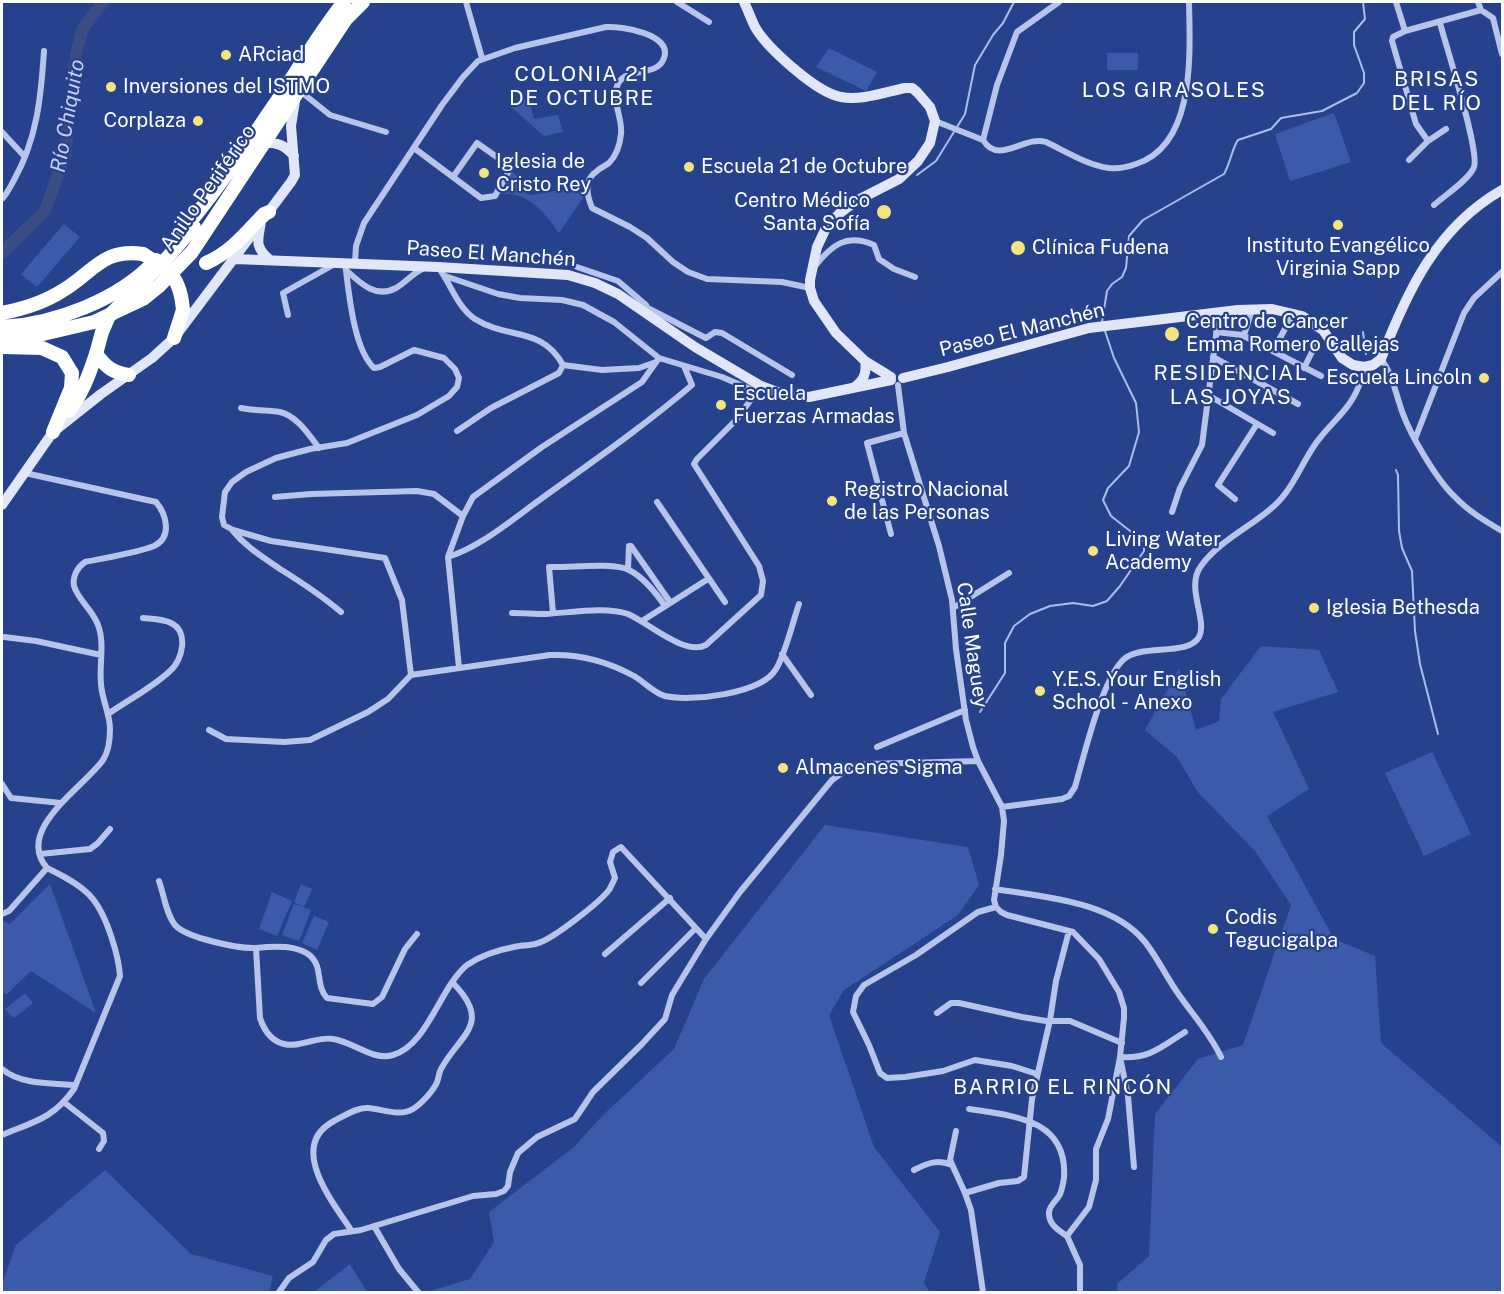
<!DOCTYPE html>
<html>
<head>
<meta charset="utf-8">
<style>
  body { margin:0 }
  #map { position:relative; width:1504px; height:1294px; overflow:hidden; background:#27428d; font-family:"Public Sans",sans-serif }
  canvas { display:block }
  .frame { position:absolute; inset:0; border:3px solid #fff; pointer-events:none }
</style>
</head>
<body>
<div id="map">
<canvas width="1504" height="1294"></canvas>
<div class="frame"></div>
</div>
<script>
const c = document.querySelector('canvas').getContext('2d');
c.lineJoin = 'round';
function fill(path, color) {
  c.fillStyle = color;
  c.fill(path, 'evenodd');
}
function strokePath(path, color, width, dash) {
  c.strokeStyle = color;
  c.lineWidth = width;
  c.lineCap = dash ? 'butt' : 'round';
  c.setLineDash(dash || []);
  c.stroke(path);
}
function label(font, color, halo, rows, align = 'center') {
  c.font = font + ' "Public Sans",sans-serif';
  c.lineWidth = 4.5;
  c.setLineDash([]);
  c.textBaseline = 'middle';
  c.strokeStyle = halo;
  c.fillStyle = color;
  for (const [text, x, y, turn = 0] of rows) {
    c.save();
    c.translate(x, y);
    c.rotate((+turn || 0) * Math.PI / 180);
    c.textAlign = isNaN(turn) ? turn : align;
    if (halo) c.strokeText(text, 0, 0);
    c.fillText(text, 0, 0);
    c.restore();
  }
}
const green = new Path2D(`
  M829,48l48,24 -11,19 -50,-24z
  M1107,53h31v17h-31z
  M528,96l6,23 24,-4 5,17 -19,4 -35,-31z
  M1334,113l17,49 -61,19 -15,-47z
  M512,171l5,5 10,18 5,1 47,-8 4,11 -24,35c-16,-22 -31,-42 -61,-39z
  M64,224l16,13 -43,50 -16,-13z
  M1261,646l58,4 19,42 -65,20 36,77 -42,27 67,123 41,17 6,87 121,104v145h-385v-8l32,-28 6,-142 43,-55 45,-14 48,-140 -36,-54 -58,-60 -20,-34 -32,-27 34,-61 17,61 23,-9 2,-22z
  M1432,752l39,82 -47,22 -39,-83z
  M825,825l143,22 11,38 -21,30 -114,75 -15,25 45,132 66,85 -16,51 6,9h-503l43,-13 24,-37 -5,-30 85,-65 29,-32 71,-66 30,-70z
  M50,884l46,129 -65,-42 -24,23 -5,-1v-72l8,3z
  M301,884l11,5 -8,18 -10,-5z
  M272,892l20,9 -15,35 -18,-7z
  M294,904l17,6 -12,31 -17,-6z
  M314,916l15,6 -12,28 -15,-7z
  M25,993l8,10 -19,15 -9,-9z
  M105,1170l86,84 82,22 -4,16h-267v-8l14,-39z
  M350,1264l17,28h-53z`);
const stream = new Path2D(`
  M917,175l19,-14 29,-47 10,-49 18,-30 10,-12 11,-21
  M1102,322l5,-31 5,-7 10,-7 4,-9 3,-32 14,-16 81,-46c6,-10 9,-28 14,-34l33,-11 10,-11 41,-7 35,-18 7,-10v-10l-10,-28v-13l11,-13 -2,-17
  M1363,332l3,22
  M1396,470l2,5 1,56 3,17 10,23 3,60 5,33 18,70
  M980,712l25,-39v-30l9,-17 16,-12 20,-8 23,-3 20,3 14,-5 13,-15 24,-35v-9l-33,-26 -8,-16 5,-12 21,-22 10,-34 -3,-29 -22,-45 -9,-27`);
const river = new Path2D(`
  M2,253l43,-42 20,-56 11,-101 7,-26 20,-26`);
const street = new Path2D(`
  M466,2l16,56
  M677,2l32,20
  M1396,2l9,29
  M1478,2l3,8 12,8 9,36
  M300,91l30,24 56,17
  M935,121l48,19c16,26 41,-5 63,2 19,9 41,23 63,26 9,1 19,-1 27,-4 60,-19 54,-112 53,-162
  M2,132l23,25
  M983,140l14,-55 20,-53 42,-30
  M1428,141l-12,-17 -24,-83 1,-4 12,-6 76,-21
  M414,148l67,50 14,-2 16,-29 -34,-24 -24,34
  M1409,160l19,-19 18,-12
  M2,199c5,-5 8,-12 12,-19 23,-41 27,-83 30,-129
  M1434,205c10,-9 36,-26 40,-38 6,-16 -28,-121 -34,-144
  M345,263c4,29 8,85 29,105l6,-1 34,-17 30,8 11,11 4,9 -2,9 -8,9 -32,19 -70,28 -37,6 -34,9 -30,14 -14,10 -7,10 -3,25 2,8 9,5 38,11 114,17 17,42 9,75
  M355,263l1,-17 8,-23 78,-118 21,-28 15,-16 37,-13 91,-21c15,-1 67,7 58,31 -7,20 -37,8 -46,26 -8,14 5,34 3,50 -1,10 -5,22 -12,29 -4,3 -9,5 -12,8 -14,9 -10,24 -5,37l38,19 17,11 26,24 15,10 19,7 75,3 28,6
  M815,266c17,-21 31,-33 59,-21l5,14 15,10 21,8
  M438,267c13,17 19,40 37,52 33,21 67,7 88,46l39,5 37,-2 17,-6
  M577,267l41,14 28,24
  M346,270c14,13 30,29 50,18 10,-6 17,-15 28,-20
  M445,276l53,18 22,4 42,2 21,5 31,17 45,36 63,19 35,15
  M640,304l62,32 4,2 9,-6 7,1 70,42
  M288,315l-5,-22 50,-28
  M1216,332l26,3 79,41
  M1244,335l8,-25
  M1273,351l20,-37
  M1213,357l85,47
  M1381,359c12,15 15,37 22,55 8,22 34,66 51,82 14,15 31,25 48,35
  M1304,368l13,-26
  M898,385l6,48 35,113 13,54 4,49 10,71 7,27 5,14 24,46 2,14 -3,34 -7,45 2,7
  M1208,395l65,38
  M241,408c14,3 26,2 39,4 17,4 29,23 39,36
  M457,431l34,-23 68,-35 4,-8
  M1415,439l49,-126 10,-15 28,-26
  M275,497l36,-3 106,-3 17,3 29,22
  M1235,499l-17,-14 39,-61
  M657,502l68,100
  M1172,512l8,-24 22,-43 17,-133
  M233,531c13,16 30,26 47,38 21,13 42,27 61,43
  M891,534l-24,-91 37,-10
  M448,557c36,-12 67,-40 97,-61 50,-36 100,-71 147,-111l-8,-19
  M628,569l1,-23h2l39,56
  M953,608l56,-35
  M512,613c11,0 22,1 33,1 24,-1 60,-8 83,0 21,9 56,42 78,31l55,-50 2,-14 -4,-15 -65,-102 3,-5 39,-39 25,-34
  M553,613l-4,-46c20,1 64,-5 80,3 14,7 27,23 36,36
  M642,621l66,-42
  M4,637l32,4 65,14
  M782,654l29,41
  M459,668l-11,-111 15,-41 10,-19 69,-50 100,-65 17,-24
  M108,714c20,-14 44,-26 62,-43 13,-11 19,-40 1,-48 -8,-4 -19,-4 -28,-5
  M209,730l17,9 58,3 26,-2 58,-28 20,-13 23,-24 139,-20c30,-1 57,6 84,21 9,5 20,17 31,20 25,6 97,-2 111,-27 9,-14 17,-48 23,-65
  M877,747l88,-37
  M2,784l9,14 50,5
  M1002,807l60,-8 7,-3 6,-9c9,-31 26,-105 48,-127 17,-17 65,-3 76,-23 9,-17 -14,-50 2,-71 19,-26 50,-39 73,-60 18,-16 27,-41 40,-60 13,-20 35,-35 44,-58 3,-6 4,-14 6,-21
  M40,854l50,-5 8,-6 12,-14
  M159,881c5,14 7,33 16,44 11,13 65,24 81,23
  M995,889c48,8 117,12 150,53 12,15 21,34 32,50 15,22 33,41 44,65
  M996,907l5,5 6,3 66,17 26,27 20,33 5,16v10l-4,39 -12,62 -12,30v31l-7,27 -22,29
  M996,907l-18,5 -62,43 -52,30 -8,11 -3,16 16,33 11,28 7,5 18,-1 38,-6 32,-11 37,6 25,8
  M2,914l7,-3 38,-43
  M417,934l-12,15 -23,48 -9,7 -46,-6c-7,-7 -7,-18 -9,-28 -5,-27 -41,-24 -62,-22l4,70c4,12 11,23 24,26 16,4 33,-8 49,-5 21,3 39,22 60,16 35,-10 47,-68 74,-90 13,-9 31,-15 47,-18 8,-2 19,-1 27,-5 15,-6 58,-39 68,-52 2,-3 4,-8 6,-12l-5,-16 3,-10 8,-5 85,92
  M605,954l65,-56
  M641,983l55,-55
  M937,1013l14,-10h8l63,14 24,4h24l52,22
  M2,1069c19,16 49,14 73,16
  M65,1103l38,30 1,8 -5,8
  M969,1109c45,7 99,10 95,69 -1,6 -2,13 -5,18 -3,5 -9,9 -10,16 -1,12 9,18 18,24
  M956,1131l-6,29 15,33
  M2,1135c31,-13 51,-16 72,-46l46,-113c-1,-14 -4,-25 -8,-37 -13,-42 -26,-52 -65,-71 -33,-38 37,-81 56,-108 6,-9 7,-20 7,-31 0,-15 -8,-29 -9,-45 -2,-19 4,-41 -3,-59 -5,-15 -20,-25 -24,-39 -2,-10 4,-19 11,-24 19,-4 52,-9 69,-16 19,-9 12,-32 2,-44l-131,-29
  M1134,1167l-6,-71 -8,-39c30,2 41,-10 65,-25
  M914,1170c14,-7 23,-11 38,-5
  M374,1226l25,43 19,23
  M351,1230c-19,-29 -64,-84 -17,-109 10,-5 23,-14 34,-13 14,1 32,9 45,1 8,-5 18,-16 22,-23 4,-5 3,-12 6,-17 19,-35 52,-45 12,-86
  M1067,1236l13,29v27
  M279,1292l10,-14 24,-16 13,-22 8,-6 27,-4 112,-34 23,-2 8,-3 4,-5 2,-14 8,-19 19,-16 38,-18 18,-27 49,-48 23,-25 7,-24 34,-56 34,-47 92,-112 17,-12 18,-4 111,-3
  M983,1292l-12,-82 -6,-17 34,-10 19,-2 6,-4 8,-78 18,-79 6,-39 13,-50`);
const secondary = new Path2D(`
  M744,2c4,8 7,17 11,25 12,21 62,66 86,70 20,4 44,-5 64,-9h7l5,4 13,15 5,14 -5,22 -12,18 -19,18 -43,22 -16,12 -14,15 -9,19 -7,33v8l4,13 22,32 29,28 26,16
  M263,143c14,-1 22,2 31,13
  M264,218l27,-36 4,-7 -4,-49 4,-25
  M261,222c-3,18 -7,25 9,38
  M235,259l203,8 130,8 27,8 23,11 77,53 66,39 24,9 24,2 82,-17
  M903,378l45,-11 141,-39 149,-18 34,-1 30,7 21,14 19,28 11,7 11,2 9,-2 8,-6c26,-68 56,-132 121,-169
  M853,388c11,-7 14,-15 12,-27
  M2,505l51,-73 48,-38 51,-36 22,-20 79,-105`);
const highway = new Path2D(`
  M179,235c36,-41 67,-89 98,-134 22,-33 42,-68 67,-99
  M206,263c25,-11 40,-30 58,-49l5,-2
  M2,313c21,-4 41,-10 60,-22 31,-18 40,-43 81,-37
  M2,327c53,-3 117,-27 154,-67
  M174,338l9,-28
  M2,340l41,-6 51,-12 49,-23 16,-13 33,-34 154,-233 17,-17
  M2,347l40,1 20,9 10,16 -1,15 -18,44
  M96,354c10,13 17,19 33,21
  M69,411c13,-17 20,-36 27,-57`);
const highwayBridge = new Path2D(`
  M143,254c27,17 37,22 40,56
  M96,354l6,-22 7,-16 58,-58 27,-31`);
const markers = [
  [226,55,6,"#f3e57c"],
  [111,87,6,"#f3e57c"],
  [198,121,6,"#f3e57c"],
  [689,167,6,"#f3e57c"],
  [484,173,6,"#f3e57c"],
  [884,212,8,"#f3e57c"],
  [1338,225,6,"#f3e57c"],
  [1018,248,8,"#f3e57c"],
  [1172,334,8,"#f3e57c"],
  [1484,378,6,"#f3e57c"],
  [721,405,6,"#f3e57c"],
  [832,501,6,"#f3e57c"],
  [1093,551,6,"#f3e57c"],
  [1314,608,6,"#f3e57c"],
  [1040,691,6,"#f3e57c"],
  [783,768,6,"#f3e57c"],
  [1213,929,6,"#f3e57c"]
];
const poiNames = [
  ["ARciad",238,55],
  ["Inversiones del ISTMO",123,87],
  ["Corplaza",186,121,"right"],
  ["Iglesia de",496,162],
  ["Cristo Rey",496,185],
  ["Escuela 21 de Octubre",701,167],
  ["Centro Médico",870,201,"right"],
  ["Santa Sofía",870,224,"right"],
  ["Instituto Evangélico",1338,246,"center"],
  ["Virginia Sapp",1338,269,"center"],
  ["Clínica Fudena",1032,248],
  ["Centro de Cancer",1186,322],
  ["Emma Romero Callejas",1186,345],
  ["Escuela Lincoln",1472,378,"right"],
  ["Escuela",733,394],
  ["Fuerzas Armadas",733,417],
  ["Registro Nacional",844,490],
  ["de las Personas",844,513],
  ["Living Water",1105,540],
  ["Academy",1105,563],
  ["Iglesia Bethesda",1326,608],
  ["Y.E.S. Your English",1052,680],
  ["School - Anexo",1052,703],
  ["Almacenes Sigma",795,768],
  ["Codis",1225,918],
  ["Tegucigalpa",1225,941]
];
const streetNames = [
  ["Anillo Periférico",208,188,-55],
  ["Paseo El Manchén",491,254,4],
  ["Paseo El Manchén",1022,330,-14],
  ["Calle Maguey",972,645,82]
];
const neighbourhoodNames = [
  ["COLONIA 21",582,75],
  ["DE OCTUBRE",582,99],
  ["BRISAS",1437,80],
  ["DEL RÍO",1437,104],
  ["LOS GIRASOLES",1174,91],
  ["RESIDENCIAL",1231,374],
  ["LAS JOYAS",1231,398],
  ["BARRIO EL RINCÓN",1063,1088]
];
const waterNames = [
  ["Río Chiquito",68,116,-80]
];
fill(green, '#3b5baa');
strokePath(stream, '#abbeeb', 2);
strokePath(river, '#3a4e85', 12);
strokePath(street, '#b7c5ea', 6);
strokePath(secondary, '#e1e7f9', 10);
strokePath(highway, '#fff', 14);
strokePath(highwayBridge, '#fff', 14);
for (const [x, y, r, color] of markers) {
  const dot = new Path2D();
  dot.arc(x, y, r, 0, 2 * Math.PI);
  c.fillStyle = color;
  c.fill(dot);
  strokePath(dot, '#27428d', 2);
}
label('20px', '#fff', '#27428d', poiNames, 'left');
label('20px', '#fff', '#27428d', streetNames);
c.letterSpacing = '1.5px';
label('21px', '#fff', '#27428d', neighbourhoodNames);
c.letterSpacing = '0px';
label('italic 21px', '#c3d0f1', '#27428d', waterNames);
</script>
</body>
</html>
